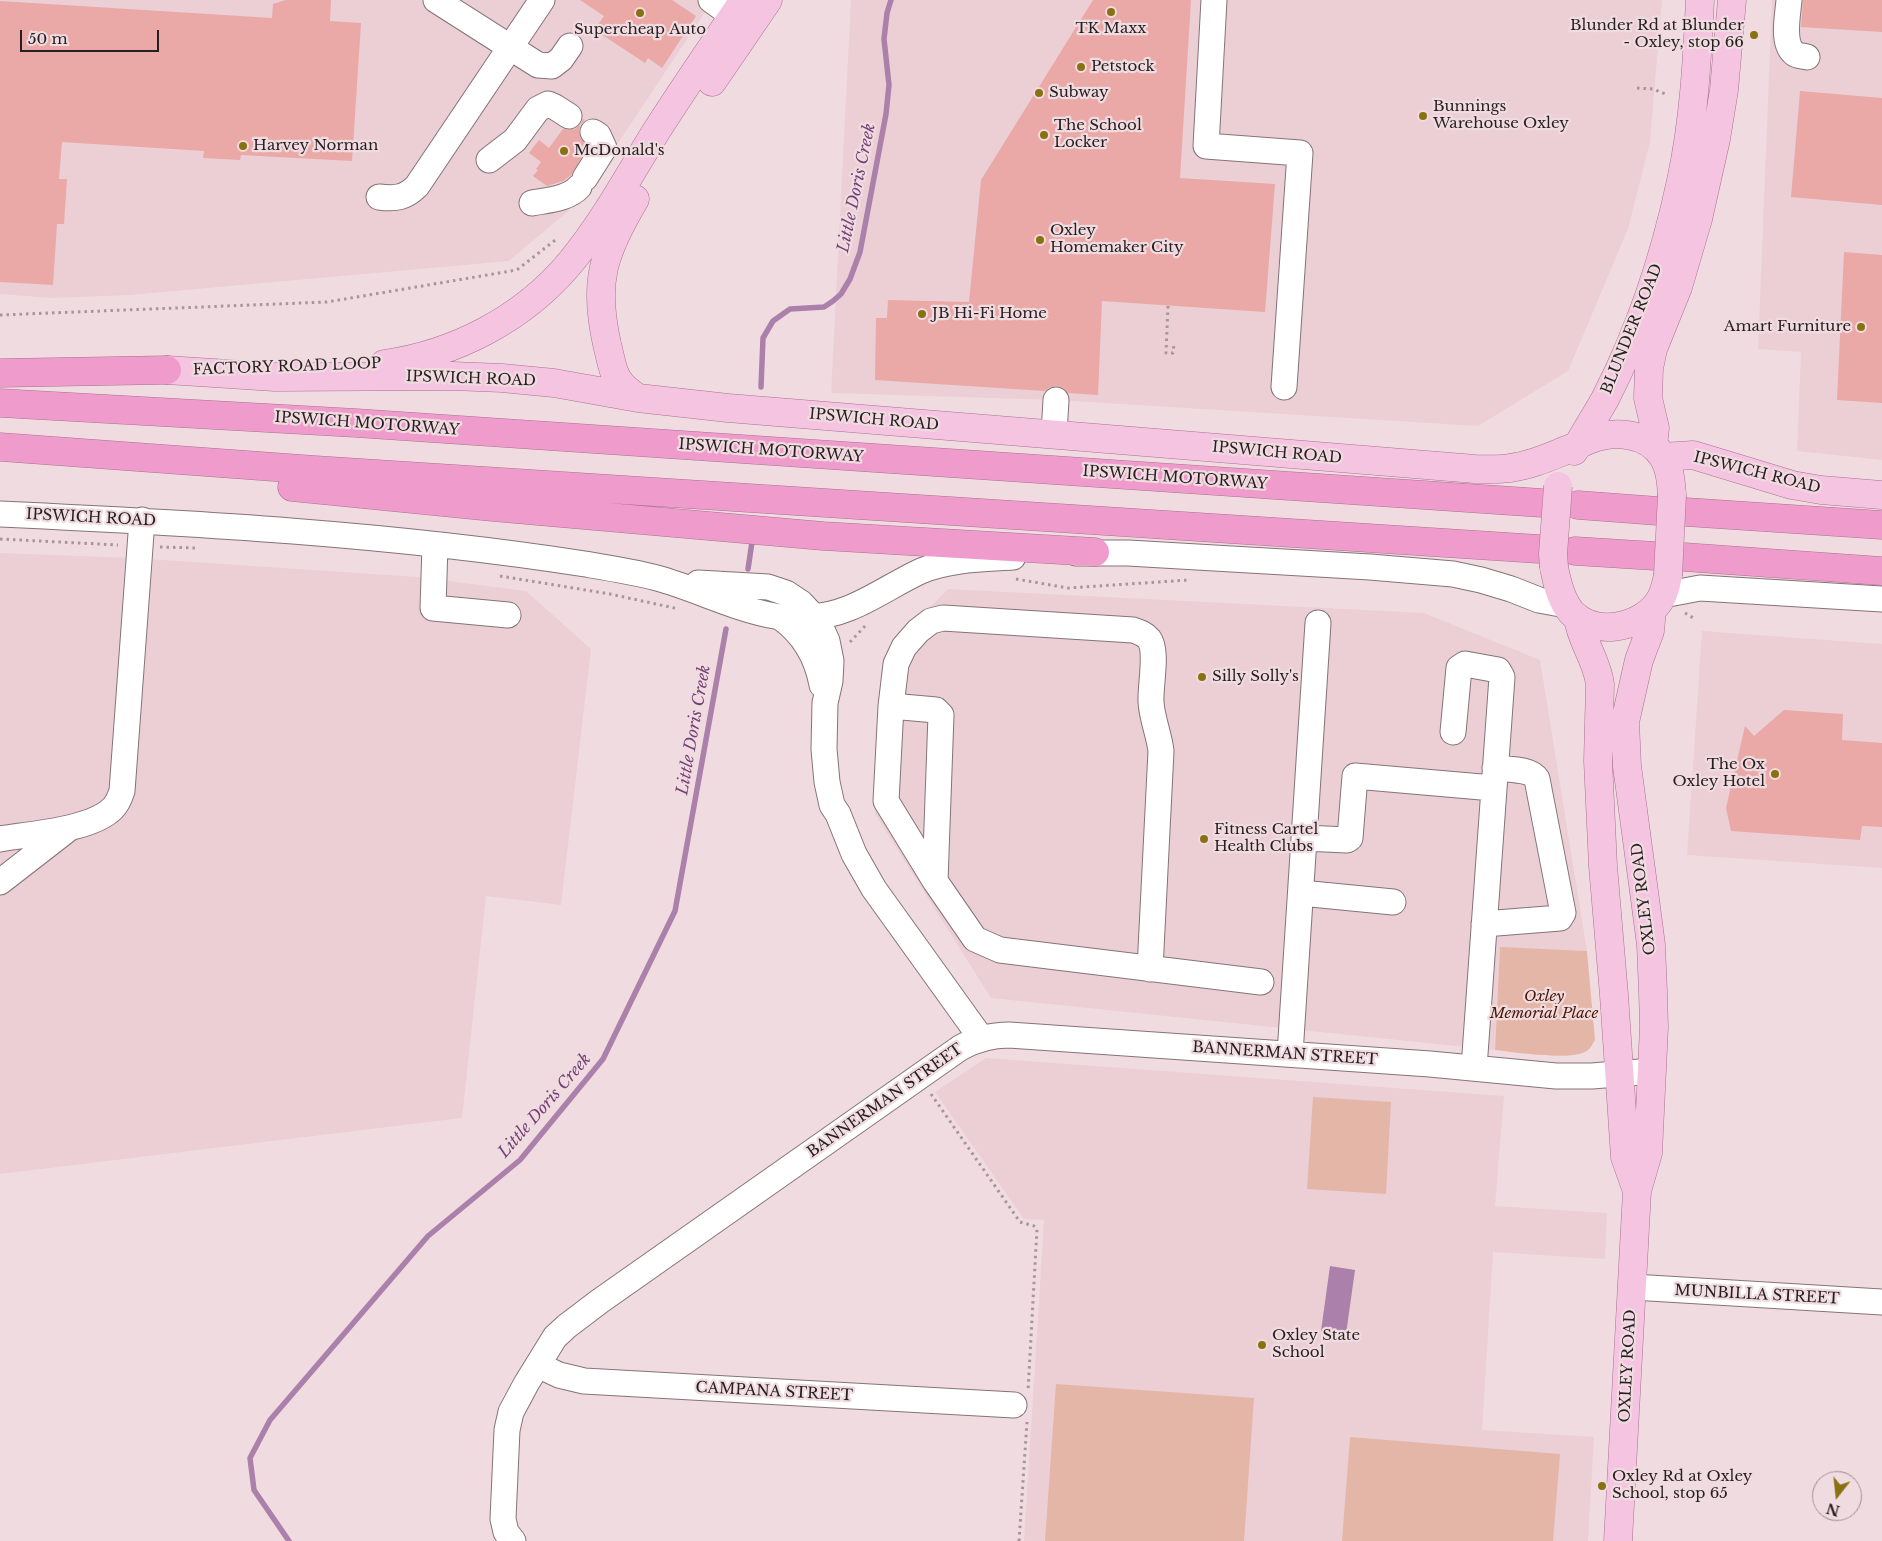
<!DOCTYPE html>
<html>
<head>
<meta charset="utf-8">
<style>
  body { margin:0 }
  #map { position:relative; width:1882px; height:1541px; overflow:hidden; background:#f0dce0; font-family:"Libre Baskerville",serif }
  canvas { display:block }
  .north { position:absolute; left:1812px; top:1471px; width:50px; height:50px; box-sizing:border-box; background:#f0dce0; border:1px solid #9f9093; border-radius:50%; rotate:196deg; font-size:14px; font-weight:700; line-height:20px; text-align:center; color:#261e20 }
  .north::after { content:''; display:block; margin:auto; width:18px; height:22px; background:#897112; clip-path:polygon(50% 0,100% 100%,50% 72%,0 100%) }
  .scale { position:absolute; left:20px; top:30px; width:139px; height:22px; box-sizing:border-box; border:2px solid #261e20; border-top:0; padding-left:6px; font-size:15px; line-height:18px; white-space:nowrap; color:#261e20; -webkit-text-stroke:4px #f0dce0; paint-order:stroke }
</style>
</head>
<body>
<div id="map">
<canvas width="1882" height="1541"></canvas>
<div class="north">N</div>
<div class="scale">50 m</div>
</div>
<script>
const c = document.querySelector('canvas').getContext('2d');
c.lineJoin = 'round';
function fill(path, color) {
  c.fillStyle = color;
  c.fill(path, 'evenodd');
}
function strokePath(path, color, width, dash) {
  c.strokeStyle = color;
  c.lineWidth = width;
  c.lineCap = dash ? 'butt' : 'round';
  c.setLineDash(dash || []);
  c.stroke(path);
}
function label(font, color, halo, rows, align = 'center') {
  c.font = font + ' "Libre Baskerville",serif';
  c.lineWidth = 4.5;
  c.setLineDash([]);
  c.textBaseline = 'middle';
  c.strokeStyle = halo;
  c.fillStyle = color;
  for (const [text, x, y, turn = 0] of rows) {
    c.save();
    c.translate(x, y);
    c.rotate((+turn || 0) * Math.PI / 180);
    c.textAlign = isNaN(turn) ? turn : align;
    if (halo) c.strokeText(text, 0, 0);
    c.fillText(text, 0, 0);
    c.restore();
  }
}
const built = new Path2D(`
  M0,0h713l-134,202 -70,59 -379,34 -78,3 -52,-4z
  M851,0h811l-12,142 -22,87 -60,142 -90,55 -422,-26 -225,-7z
  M1772,0h110v460l-85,-9 4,-99 -43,-3z
  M0,553l133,5 285,19 108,14 65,58 -30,256 -75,-9 -24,222 -462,56z
  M948,589l476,24 116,47 47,291 -87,-3 -5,102 -504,-52 -116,-184 15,-167z
  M1702,631l180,13v224l-195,-13z
  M986,1058l518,38 -9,110 112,7 -2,46 -112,-7 -11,178 112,7 -6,104h-564l20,-321 -20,-1 -89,-127z`);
const green = new Path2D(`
  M1500,947l87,4 8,89c-2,3 -4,8 -7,10 -14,12 -73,2 -93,0z
  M1313,1097l78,5 -5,92 -79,-5z
  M1056,1384l198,14 -10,143h-199z
  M1350,1437l210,17 -7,87h-211z`);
const water = new Path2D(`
  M1330,1266l25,4 -9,64 -25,-3z`);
const stream = new Path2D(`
  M761,387l2,-49 10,-17 17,-12 34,-2 9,-6 8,-7 9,-15 10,-27 26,-138 3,-29 -5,-46 3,-26 4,-13
  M748,569l4,-27
  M289,1541l-35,-51 -4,-32 20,-38 158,-184 92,-76 83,-101 72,-148 51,-282`);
const building = new Path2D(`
  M286,0h45l-1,21 31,2 -9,138 -111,-6 -1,5 -37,-2 1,-7 -142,-9 -3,37h8l-3,45h-7l-4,61 -53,-3v-281l272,17 1,-14z
  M580,0h92l24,16 -34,52 -14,-10 -3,5 -44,-29 3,-4 -7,-4 7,-10z
  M1093,0h98l-11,178 95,6 -10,128 -163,-11 -4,94 -30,-2 -5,-5 -6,-2 -7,1 -5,4 -170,-11 1,-62h11l1,-18 81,2 12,-122z
  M1803,0h79v32l-81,-5z
  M1800,91l82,7v107l-91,-8z
  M583,119l2,1 -5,5 -1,7 2,7 7,8 -17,28 -8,6 -16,5 -14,-10 5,-6 -2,-1 5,-7 -12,-9 10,-13 10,8 14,-19 6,1 6,-1 6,-5z
  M1844,252l38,3v148l-45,-3z
  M1784,710l59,4 -1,26 40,3v84l-20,-1 -2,14 -129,-9 -5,-23 19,-82 9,10z`);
const path = new Path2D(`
  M1637,88l16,1 15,6
  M1168,306l-2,47h7l1,-9
  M0,315l327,-13 184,-31 7,-2 40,-31
  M0,539l118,6
  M160,547l36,1
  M500,576l110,18 69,15
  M1016,579l52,9 121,-8
  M1685,613l10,6
  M850,642l16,-17
  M931,1094l89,128 14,4 3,3 -9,162
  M1019,1541l8,-119`);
const minor = new Path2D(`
  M436,0l102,65 14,1 9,-7 9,-13
  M711,0l38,27
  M1214,0l-8,146 94,7 -16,234
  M1789,0c-1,15 -8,44 6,54 3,2 9,2 12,3
  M489,160l26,-20 23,-31 10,-5 7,3 14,9
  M585,178l19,-30 -6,-13 -5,-3
  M379,197c16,2 26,1 38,-11l125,-186
  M532,203c16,-3 36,-4 47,-16
  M1054,434l2,-34
  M0,514c195,9 392,20 585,50 24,4 49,8 72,14 40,11 78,31 118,38 10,2 22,1 32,1 43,0 77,-29 114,-46 29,-12 62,-12 92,-14
  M435,545l-2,63 75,7
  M1076,553h52l242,14 83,7 28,6 30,9 28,11 27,5
  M698,583l70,4 18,6 15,10 17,18 9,20 4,20 -1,20 -5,22 -1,46 3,33 5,23 6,9 16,40 20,35 107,149
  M1663,595l37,-7 182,11
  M780,617c24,17 37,40 42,68
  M891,706l45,4 5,5 -6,166
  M1453,732l6,-64 6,-4 33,6 4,7 -28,391
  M1304,838l43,2 3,-2 5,-62 138,12
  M0,839c30,-5 92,-9 113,-31 5,-5 7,-11 9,-17l20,-271
  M0,882l67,-52
  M1301,893l92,9
  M1484,924l76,-6 3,-5 -26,-134c-7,-11 -30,-9 -42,-11
  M1150,969l11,-218c-2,-17 -9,-32 -10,-49 -1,-16 7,-51 -2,-63 -4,-5 -10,-7 -16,-9l-190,-12 -12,3 -13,10 -14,16 -8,17 -5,42 -5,95 49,80 40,58 25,11 261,32
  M1290,1054l28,-431
  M1633,1287l249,15
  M538,1365l21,10 25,6 430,24
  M513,1541l-7,-9 -3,-13 4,-89 4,-18 15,-28 29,-47 12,-11 33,-25 360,-253c16,-9 30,-13 49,-13l421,29 126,12h36l60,-5`);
const major = new Path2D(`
  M712,82l56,-82
  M635,199c-32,54 -42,83 -28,145 7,28 5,37 31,54
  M384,364c71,-10 139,-45 186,-101 34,-41 59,-88 87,-133 28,-44 58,-87 87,-130
  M167,370l108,7 178,-1 49,2 52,5 84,15 90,10 747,61c11,0 23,1 35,-1 24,-3 45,-14 67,-22
  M1578,445c9,-16 18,-30 27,-46 35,-68 60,-143 76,-218 13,-60 16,-120 19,-181
  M1653,446l2,-18 -7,-30 1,-30 4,-19 25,-62 20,-68 18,-80 8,-49 8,-90
  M1574,451c4,-7 8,-8 15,-11 24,-10 59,-8 74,17 7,11 8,25 9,38
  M1663,457l30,-2 99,30 29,5 61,5
  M1554,567c3,16 7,34 18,46 23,24 68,15 86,-10 6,-8 8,-18 10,-28
  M1578,618c3,23 19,42 22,66l-2,77 5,105 11,129 11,162 12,34
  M1618,1541l19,-350 11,-38 6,-126 -1,-35 -2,-47 -6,-46 -18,-133 -2,-44 14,-62 11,-29 2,-21`);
const highway = new Path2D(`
  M0,373l167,-3
  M0,403l356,20 1186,80
  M0,447l315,23 1224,79
  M292,487l201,20 330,29 272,16
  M1578,505l80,6
  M1686,512l196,13
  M1575,551l80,5
  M1684,557l198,14`);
const majorBridge = new Path2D(`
  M1554,567l-1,-13 5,-68
  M1668,575l4,-80`);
const markers = [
  [1111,12,5,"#897112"],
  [640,13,5,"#897112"],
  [1754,35,5,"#897112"],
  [1081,67,5,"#897112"],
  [1039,93,5,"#897112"],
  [1423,116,5,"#897112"],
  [1044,135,5,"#897112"],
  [243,146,5,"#897112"],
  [564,151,5,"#897112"],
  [1040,240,5,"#897112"],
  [922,314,5,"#897112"],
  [1861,327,5,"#897112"],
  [1202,677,5,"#897112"],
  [1775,774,5,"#897112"],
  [1204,839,5,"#897112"],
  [1262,1345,5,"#897112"],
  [1602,1486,5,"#897112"]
];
const poiNames = [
  ["Blunder Rd at Blunder",1744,26,"right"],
  ["- Oxley, stop 66",1744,43,"right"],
  ["TK Maxx",1111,29,"center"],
  ["Supercheap Auto",640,30,"center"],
  ["Petstock",1091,67],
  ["Subway",1049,93],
  ["Bunnings",1433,107],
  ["Warehouse Oxley",1433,124],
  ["The School",1054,126],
  ["Locker",1054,143],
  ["Harvey Norman",253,146],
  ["McDonald's",574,151],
  ["Oxley",1050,231],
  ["Homemaker City",1050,248],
  ["JB Hi-Fi Home",932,314],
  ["Amart Furniture",1851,327,"right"],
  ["Silly Solly's",1212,677],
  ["The Ox",1765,765,"right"],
  ["Oxley Hotel",1765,782,"right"],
  ["Fitness Cartel",1214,830],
  ["Health Clubs",1214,847],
  ["Oxley State",1272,1336],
  ["School",1272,1353],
  ["Oxley Rd at Oxley",1612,1477],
  ["School, stop 65",1612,1494]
];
const streetNames = [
  ["BLUNDER ROAD",1632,329,-68],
  ["FACTORY ROAD LOOP",287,367,-2],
  ["IPSWICH ROAD",471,379,2],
  ["IPSWICH ROAD",874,420,5],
  ["IPSWICH MOTORWAY",367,424,4],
  ["IPSWICH MOTORWAY",771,451,4],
  ["IPSWICH ROAD",1277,453,5],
  ["IPSWICH ROAD",1757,473,14],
  ["IPSWICH MOTORWAY",1175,478,4],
  ["IPSWICH ROAD",91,518,3],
  ["OXLEY ROAD",1644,899,-97],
  ["BANNERMAN STREET",1285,1054,4],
  ["BANNERMAN STREET",885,1101,-35],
  ["MUNBILLA STREET",1757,1295,3],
  ["OXLEY ROAD",1628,1366,-87],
  ["CAMPANA STREET",774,1392,3]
];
const parkNames = [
  ["Oxley",1544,997],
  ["Memorial Place",1544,1014]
];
const waterNames = [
  ["Little Doris Creek",857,188,-78],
  ["Little Doris Creek",694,730,-80],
  ["Little Doris Creek",545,1106,-49]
];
fill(built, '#ebcfd5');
fill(green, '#e4b6a8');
fill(water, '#ab81ab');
strokePath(stream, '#ab81ab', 5.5);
fill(building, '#eaa8a7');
strokePath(minor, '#857377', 27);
strokePath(major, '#a97090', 29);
strokePath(highway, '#a97090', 29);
strokePath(path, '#a59699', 3, [2.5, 4]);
strokePath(minor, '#fff', 25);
strokePath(major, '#f5c4e0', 28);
strokePath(highway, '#ef9ccc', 28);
strokePath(majorBridge, '#a97090', 29, []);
strokePath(majorBridge, '#f5c4e0', 28);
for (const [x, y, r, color] of markers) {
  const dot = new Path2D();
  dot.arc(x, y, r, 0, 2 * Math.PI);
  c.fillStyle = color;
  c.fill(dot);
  strokePath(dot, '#f0dce0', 2);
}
label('15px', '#261e20', '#f0dce0', poiNames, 'left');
label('15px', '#261e20', '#f0dce0', streetNames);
label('italic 15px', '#4c1603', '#f0dce0', parkNames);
label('italic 16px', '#743f76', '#f0dce0', waterNames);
</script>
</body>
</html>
